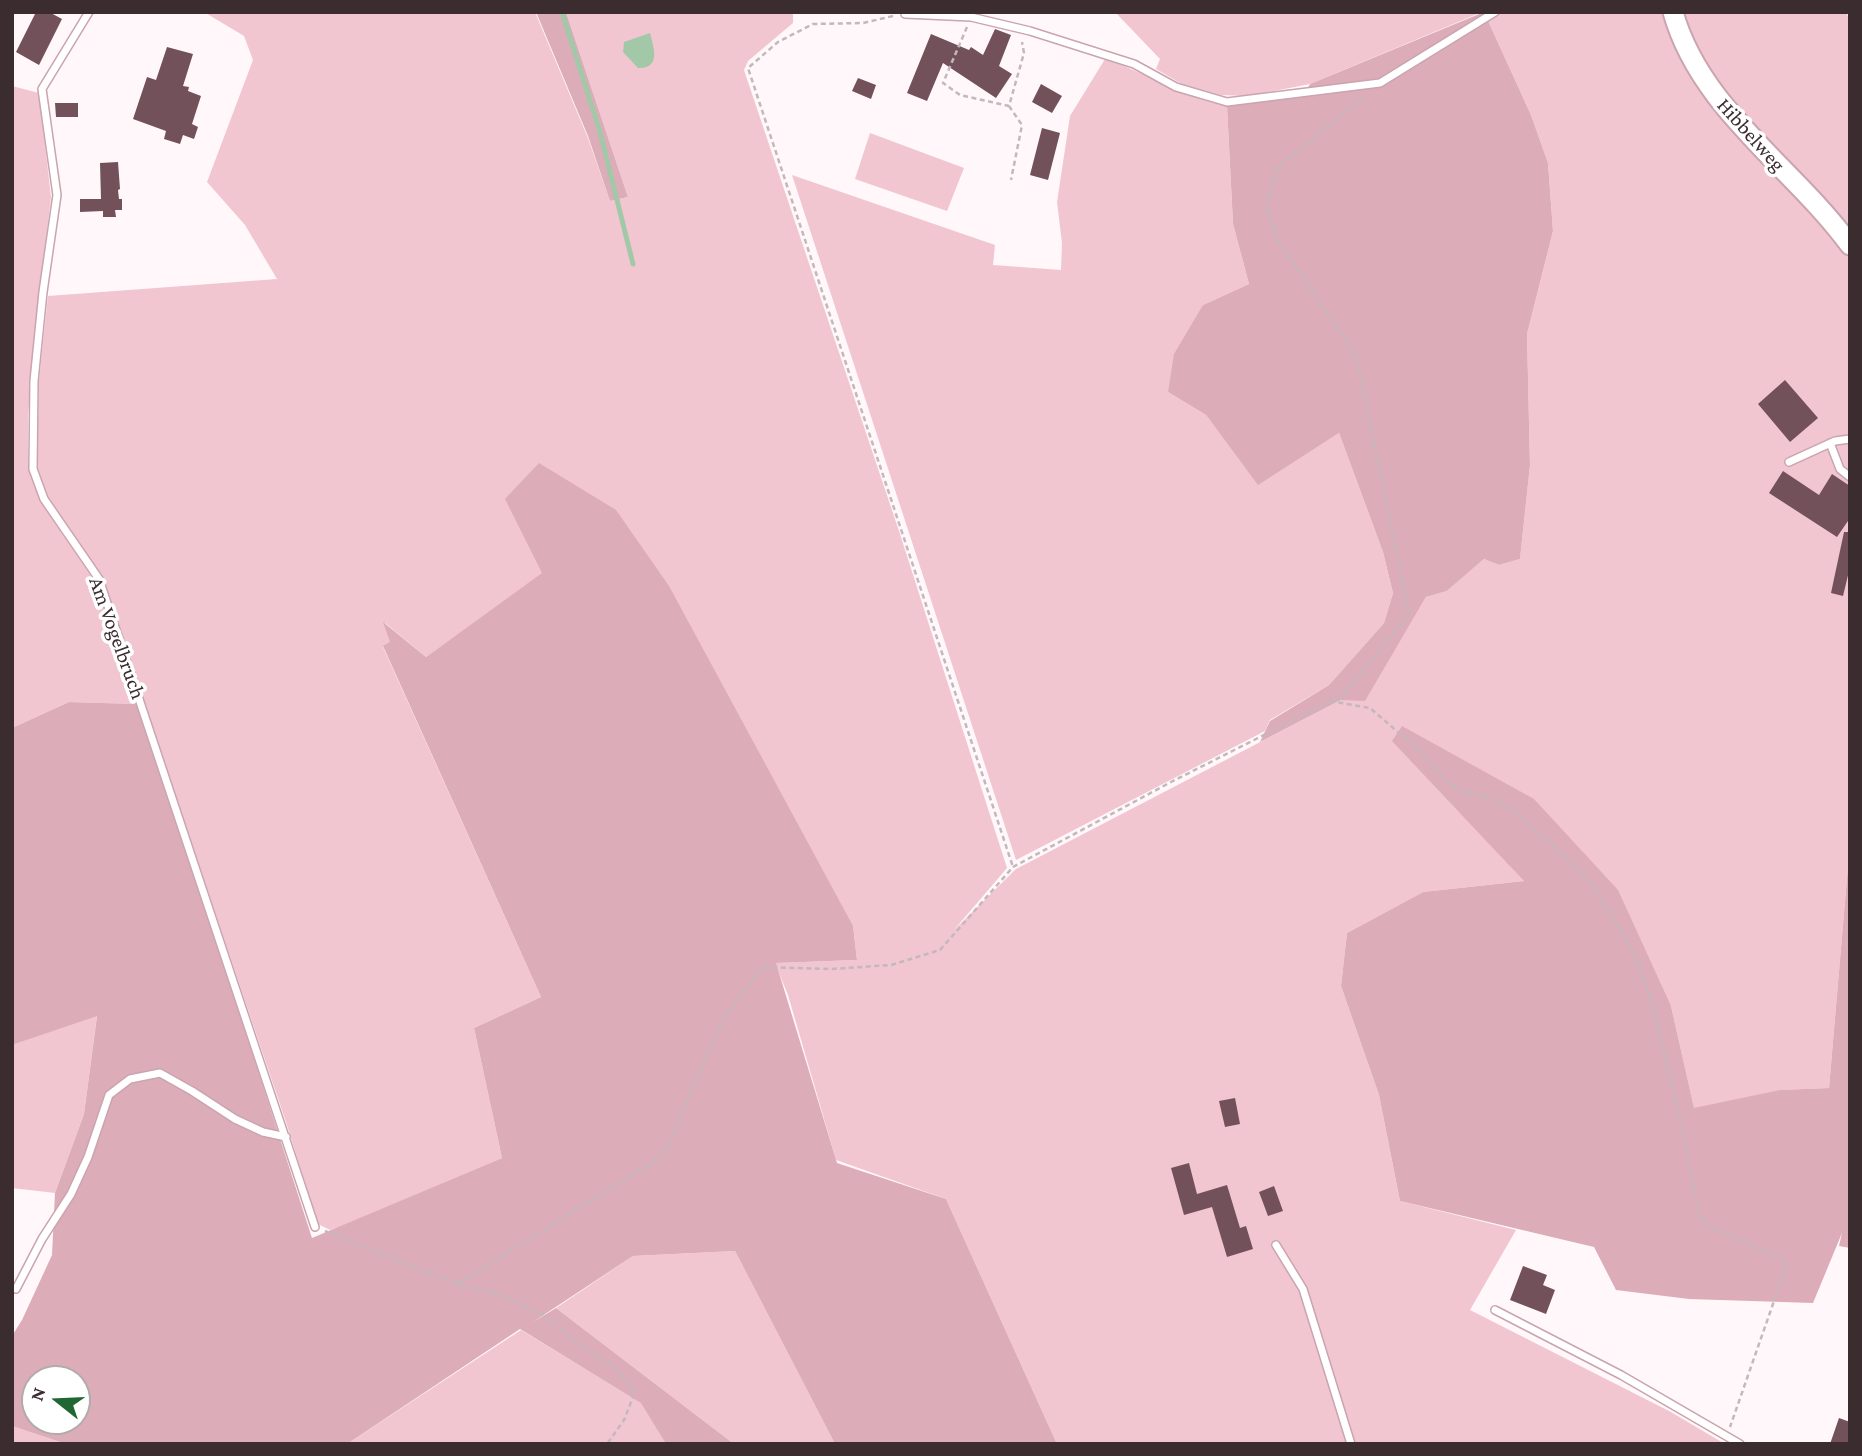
<!DOCTYPE html>
<html>
<head>
<meta charset="utf-8">
<style>
  body { margin:0 }
  #map { position:relative; width:1862px; height:1456px; overflow:hidden; background:#fff7f9; font-family:"Crimson Pro",serif }
  canvas { display:block }
  .frame { position:absolute; inset:0; border:14px solid #3b2c30; pointer-events:none }
  .north { position:absolute; left:21px; top:1365px; width:70px; height:70px; box-sizing:border-box; background:#fff; border:2px solid #b1abac; border-radius:50%; rotate:288deg; font-size:19px; font-weight:700; line-height:28px; text-align:center; color:#3b2c30 }
  .north::after { content:''; display:block; margin:auto; width:24px; height:32px; background:#206733; clip-path:polygon(50% 0,100% 100%,50% 72%,0 100%) }
</style>
</head>
<body>
<div id="map">
<canvas width="1862" height="1456"></canvas>
<div class="frame"></div>
<div class="north">N</div>
</div>
<script>
const c = document.querySelector('canvas').getContext('2d');
c.lineJoin = 'round';
function fill(path, color) {
  c.fillStyle = color;
  c.fill(path, 'evenodd');
}
function strokePath(path, color, width, dash) {
  c.strokeStyle = color;
  c.lineWidth = width;
  c.lineCap = dash ? 'butt' : 'round';
  c.setLineDash(dash || []);
  c.stroke(path);
}
function label(font, color, halo, rows, align = 'center') {
  c.font = font + ' "Crimson Pro",serif';
  c.lineWidth = 7;
  c.setLineDash([]);
  c.textBaseline = 'middle';
  c.strokeStyle = halo;
  c.fillStyle = color;
  for (const [text, x, y, turn = 0] of rows) {
    c.save();
    c.translate(x, y);
    c.rotate((+turn || 0) * Math.PI / 180);
    c.textAlign = isNaN(turn) ? turn : align;
    if (halo) c.strokeText(text, 0, 0);
    c.fillText(text, 0, 0);
    c.restore();
  }
}
const green = new Path2D(`
  M204,12h331l53,126 22,63 18,-4 -62,-185h227v11l-45,38 -4,9 155,461 108,337 -53,62 62,-61 325,-169h24l61,-103 21,-6 37,-32 15,6 21,-6 10,-94 -3,-131 26,-103 -5,-68 -17,-48 -47,-103h181l9,32 30,47 52,63 94,103v586l-21,245 -47,2 -88,19 -23,-103 -194,-177 47,52 -101,11 -76,41 -6,53 38,109 21,106 116,29 -46,80 201,102 54,32h-668l-111,-245 -110,-39 -48,-165 -13,-32 82,-3 -4,-34 -347,-426 37,73 -117,84 -41,-34 6,20 -8,4 158,350 -67,31 28,130 -163,69 -9,3 -12,-6 -33,-105 -184,-544 -55,-81 -9,-28 2,-86 9,-84 229,-17 -32,-54 -38,-43 46,-122 -9,-24z
  M1115,12h367l-172,72 -62,12 -27,-1 -39,-11 -26,-15 4,-10z
  M1682,12h164l4,9v214l-118,-132 -33,-49z
  M1105,59c42,14 79,39 122,47l6,118 16,60 -46,21 -35,87 38,23 52,69 81,-51 44,119 10,41 -9,30 -55,62 -59,35 -5,11 -249,129 -224,-685 203,70 -2,20 68,5 1,-27 -5,-41 13,-86z
  M12,86l27,7 12,104 -17,148 -6,70v52l16,40 52,76 40,121 -67,-2 -57,26z
  M870,133l94,35 -17,43 -92,-32z
  M97,1015l-13,99 -29,79 -43,-5v-143z
  M735,1251l100,193h-101l-178,-136 77,-52z
  M521,1330l121,73 24,41h-319z
  M12,1426l54,18h-54z`);
const forest = new Path2D(`
  M536,12h30l62,185 -18,4 -22,-65z
  M1484,12l47,103 17,48 5,68 -26,103 3,131 -10,94 -21,6 -15,-6 -37,32 -21,6 -61,104 -24,-1 -81,42 10,-21 59,-36 55,-62 9,-30 -10,-41 -44,-119 -81,52 -52,-70 -38,-23 6,-38 29,-49 46,-21 -16,-60 -6,-118 76,-9 7,-13z
  M539,463l77,47 53,76 184,340 4,34 -81,3 61,200 109,36 111,245h-222l-100,-193 -102,5 -100,66 23,-14 178,136h-68l-25,-41 -121,-74 -173,115h-281l-54,-18v-90l10,-16 30,-65 3,-62 29,-79 13,-98 -85,29v-317l57,-26 67,2 90,267 86,267 190,-80 -28,-130 67,-31 -158,-351 7,-4 -7,-20 43,35 116,-84 -37,-74zM35,1379h42v42h-42z
  M1402,726l132,73 84,91 53,116 23,102 86,-18 49,-2 21,-245v405l-11,-2 3,-13 -29,70 -124,-4 -73,-9 -22,-43 -194,-46 -21,-106 -38,-109 6,-53 76,-41 101,-11 -132,-140z`);
const water = new Path2D(`
  M650,33c4,15 11,36 -12,35l-15,-16 1,-10z`);
const stream = new Path2D(`
  M562,12l38,120 33,132`);
const building = new Path2D(`
  M36,12h13l13,7 -23,46 -23,-13z
  M995,29l16,6 -12,31 13,8 -16,24 -53,-35 -16,38 -20,-8 24,-59 38,16 2,-3 12,8z
  M167,47l26,7 -10,32 6,1 -1,4 13,5 -9,28 6,3 -4,12 -11,-4 -3,9 -16,-5 2,-8 -33,-12 14,-42 9,3z
  M858,78l18,7 -5,14 -19,-8z
  M1041,84l21,12 -10,17 -20,-11z
  M55,103h23v14h-22z
  M1042,128l18,5 -12,47 -18,-5z
  M118,162l2,27 -2,1 1,9h3v11h-7l1,7h-13v-6l-23,1v-13h21l-1,-36z
  M1785,380l33,38 -28,24 -32,-38z
  M1783,471l36,24 13,-21 18,12v32l-13,19 -68,-44z
  M1844,532h6v35l-7,29 -12,-3z
  M1235,1098l5,26 -15,3 -6,-26z
  M1189,1163l8,31 30,-9 13,43 6,-2 7,23 -26,8 -15,-50 -28,8 -13,-47z
  M1274,1186l9,25 -15,5 -9,-24z
  M1523,1266l24,9 -4,10 12,5 -9,24 -36,-14z
  M1839,1418l11,4v22h-20z`);
const path = new Path2D(`
  M893,16l-30,7 -50,1 -35,18 -30,26 265,799
  M967,27l-24,56 17,12 49,11 15,-53 -2,-11
  M1009,106l13,19 -11,55
  M1330,701l40,7 50,43 26,30 17,10 27,7 22,12 59,53 23,24 41,69 17,46 34,142 13,72 13,12 76,33 -58,166
  M325,1231l132,53 44,11 43,20 34,28 38,26 19,23 -11,28 -17,24
  M457,1284l207,-129 59,-136 39,-52 69,2 60,-4 49,-15 73,-83 158,-85 172,-87 66,-81 -53,-259 -77,-113 -13,-35 12,-40 84,-69`);
const lane = new Path2D(`
  M89,12l-47,77 15,106 -14,97 -9,89 -1,88 11,30 55,80 216,648
  M905,14l66,3 59,14 104,33 42,23 51,15 153,-19 115,-71
  M1830,443l10,26 10,8
  M1789,462l46,-21 15,-2
  M1276,1245l27,44 48,155
  M16,1289l26,-50 29,-45 17,-37 21,-62 21,-16 30,-6 32,18 43,28 28,13 23,5
  M1495,1310l126,65 119,69`);
const secondary = new Path2D(`
  M1673,12c27,97 120,155 177,233`);
const streetNames = [
  ["Hibbelweg",1751,135,48],
  ["Am Vogelbruch",117,638,70]
];
fill(green, '#f1c6d1');
fill(forest, '#ddacb9');
fill(water, '#a3c8a8');
strokePath(stream, '#a3c8a8', 5);
fill(building, '#72515a');
strokePath(lane, '#caa4ae', 10);
strokePath(secondary, '#caa4ae', 23);
strokePath(path, '#c3b8bb', 2.5, [5, 3.5]);
strokePath(lane, '#fff', 7);
strokePath(secondary, '#fff', 19);
label('21px', '#3b2c30', '#fff', streetNames);
</script>
</body>
</html>
